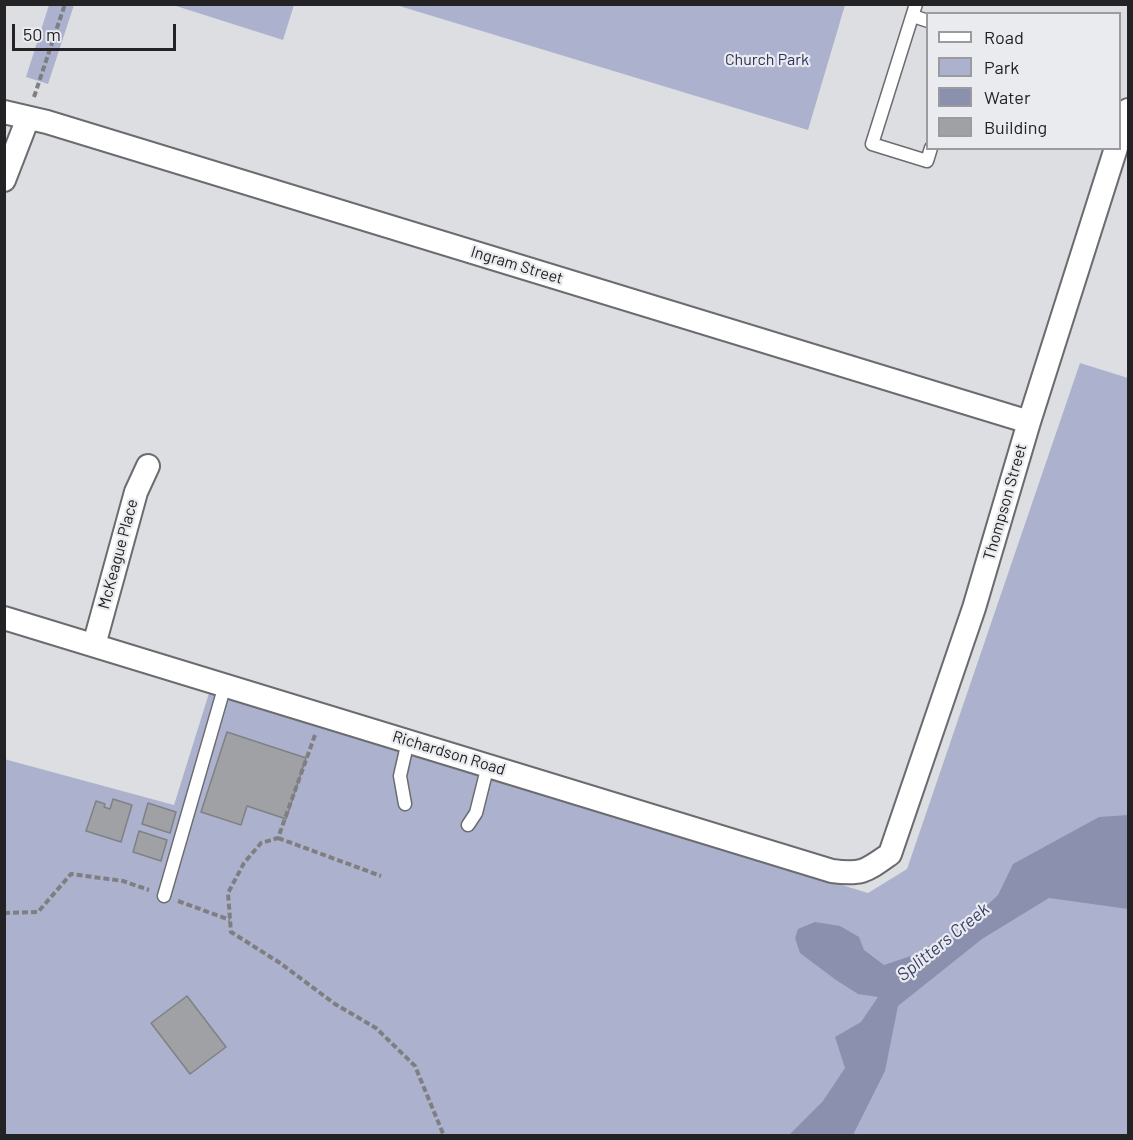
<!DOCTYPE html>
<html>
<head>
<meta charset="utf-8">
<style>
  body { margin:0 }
  #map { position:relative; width:1133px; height:1140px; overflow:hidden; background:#dddee2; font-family:Barlow,sans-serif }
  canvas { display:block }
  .frame { position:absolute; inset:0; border:6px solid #232325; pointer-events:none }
  .legend { position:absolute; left:926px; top:12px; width:195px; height:138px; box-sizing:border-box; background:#eaebef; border:2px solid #9a9b9e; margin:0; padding:8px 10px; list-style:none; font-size:18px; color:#232325 }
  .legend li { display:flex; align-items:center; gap:12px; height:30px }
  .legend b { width:30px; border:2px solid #9a9b9e }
  .scale { position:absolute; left:12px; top:24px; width:164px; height:27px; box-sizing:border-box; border:3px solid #232325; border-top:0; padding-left:8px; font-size:18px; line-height:21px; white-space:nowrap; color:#232325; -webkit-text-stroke:4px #eaebef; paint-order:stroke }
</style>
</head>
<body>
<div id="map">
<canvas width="1133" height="1140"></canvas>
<div class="frame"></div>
<ul class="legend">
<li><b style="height:8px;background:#fff"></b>Road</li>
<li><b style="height:16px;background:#acb2ce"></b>Park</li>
<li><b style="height:16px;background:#8a90ae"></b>Water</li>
<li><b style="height:16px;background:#a0a1a4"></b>Building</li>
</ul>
<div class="scale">50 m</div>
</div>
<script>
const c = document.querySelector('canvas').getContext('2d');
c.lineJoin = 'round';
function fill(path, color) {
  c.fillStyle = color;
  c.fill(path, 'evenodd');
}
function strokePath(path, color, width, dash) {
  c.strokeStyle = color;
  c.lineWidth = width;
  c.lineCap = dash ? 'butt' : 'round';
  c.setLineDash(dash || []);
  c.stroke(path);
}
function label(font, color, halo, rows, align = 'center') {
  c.font = font + ' Barlow,sans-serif';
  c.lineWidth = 4.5;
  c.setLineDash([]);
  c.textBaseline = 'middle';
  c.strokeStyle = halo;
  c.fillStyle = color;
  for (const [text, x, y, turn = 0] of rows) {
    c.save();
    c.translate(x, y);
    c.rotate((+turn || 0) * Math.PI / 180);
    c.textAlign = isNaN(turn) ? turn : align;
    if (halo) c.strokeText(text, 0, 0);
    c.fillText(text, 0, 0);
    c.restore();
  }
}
const green = new Path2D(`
  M49,5h25l-26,79 -22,-7z
  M173,5h121l-11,35z
  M396,5h449l-37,125z
  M1080,363l48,15v757h-1123l-1,-376 170,46 36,-115 658,203 39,-24z`);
const water = new Path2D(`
  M1128,815v94l-79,-11 -67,41 -84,67 -13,65 -32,64h-64l34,-34 22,-33 -10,-31 26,-15 17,-25 -20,-3 -22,-14 -36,-27 -5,-15 3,-9 17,-7 25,4 19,11 5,13 20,15 62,-21 52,-49 15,-31 86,-47z`);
const building = new Path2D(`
  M227,732l79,26 -20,61 -39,-13 -6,19 -40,-13z
  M113,799l19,6 -11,37 -35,-11 10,-30 9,3 -1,3 6,2z
  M148,803l28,9 -6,21 -28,-9z
  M139,831l28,9 -6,21 -28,-9z
  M187,996l39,51 -36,27 -39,-51z`);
const path = new Path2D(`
  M34,97l31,-93
  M315,735l-37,103 -17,5 -17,20 -16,30 3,39 49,31 55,41 41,24 39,38 29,70
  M278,838l103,38
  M178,901l52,19
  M4,913l34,-1 33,-38 52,7 26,9`);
const service = new Path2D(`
  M916,4l-44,140 55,17 4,-13
  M913,16l15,5
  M405,804l-5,-28 8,-35
  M468,825l8,-12 12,-48
  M164,896l61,-211`);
const minor = new Path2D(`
  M4,112l43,10 982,300
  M1120,138l8,-28
  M4,180l24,-62
  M4,618l828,253c30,4 34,0 58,-17l84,-246 55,-186 87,-274
  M94,645l42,-153 12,-26`);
const parkNames = [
  ["Church Park",767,60]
];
const streetNames = [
  ["Ingram Street",517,265,17],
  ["Thompson Street",1005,502,-74],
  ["McKeague Place",118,554,-75],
  ["Richardson Road",449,753,17]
];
const waterNames = [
  ["Splitters Creek",943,942,-39]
];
fill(green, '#acb2ce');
fill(water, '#8a90ae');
fill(building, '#a0a1a4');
strokePath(building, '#808184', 1.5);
strokePath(service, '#6b6c6f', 15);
strokePath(minor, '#6b6c6f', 26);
strokePath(path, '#7f7f82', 4, [6, 3]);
strokePath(service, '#fff', 12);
strokePath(minor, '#fff', 22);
label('16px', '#2b315b', '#eaebef', parkNames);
label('16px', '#232325', '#eaebef', streetNames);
label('italic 18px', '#373f6a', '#eaebef', waterNames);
</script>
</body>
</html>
